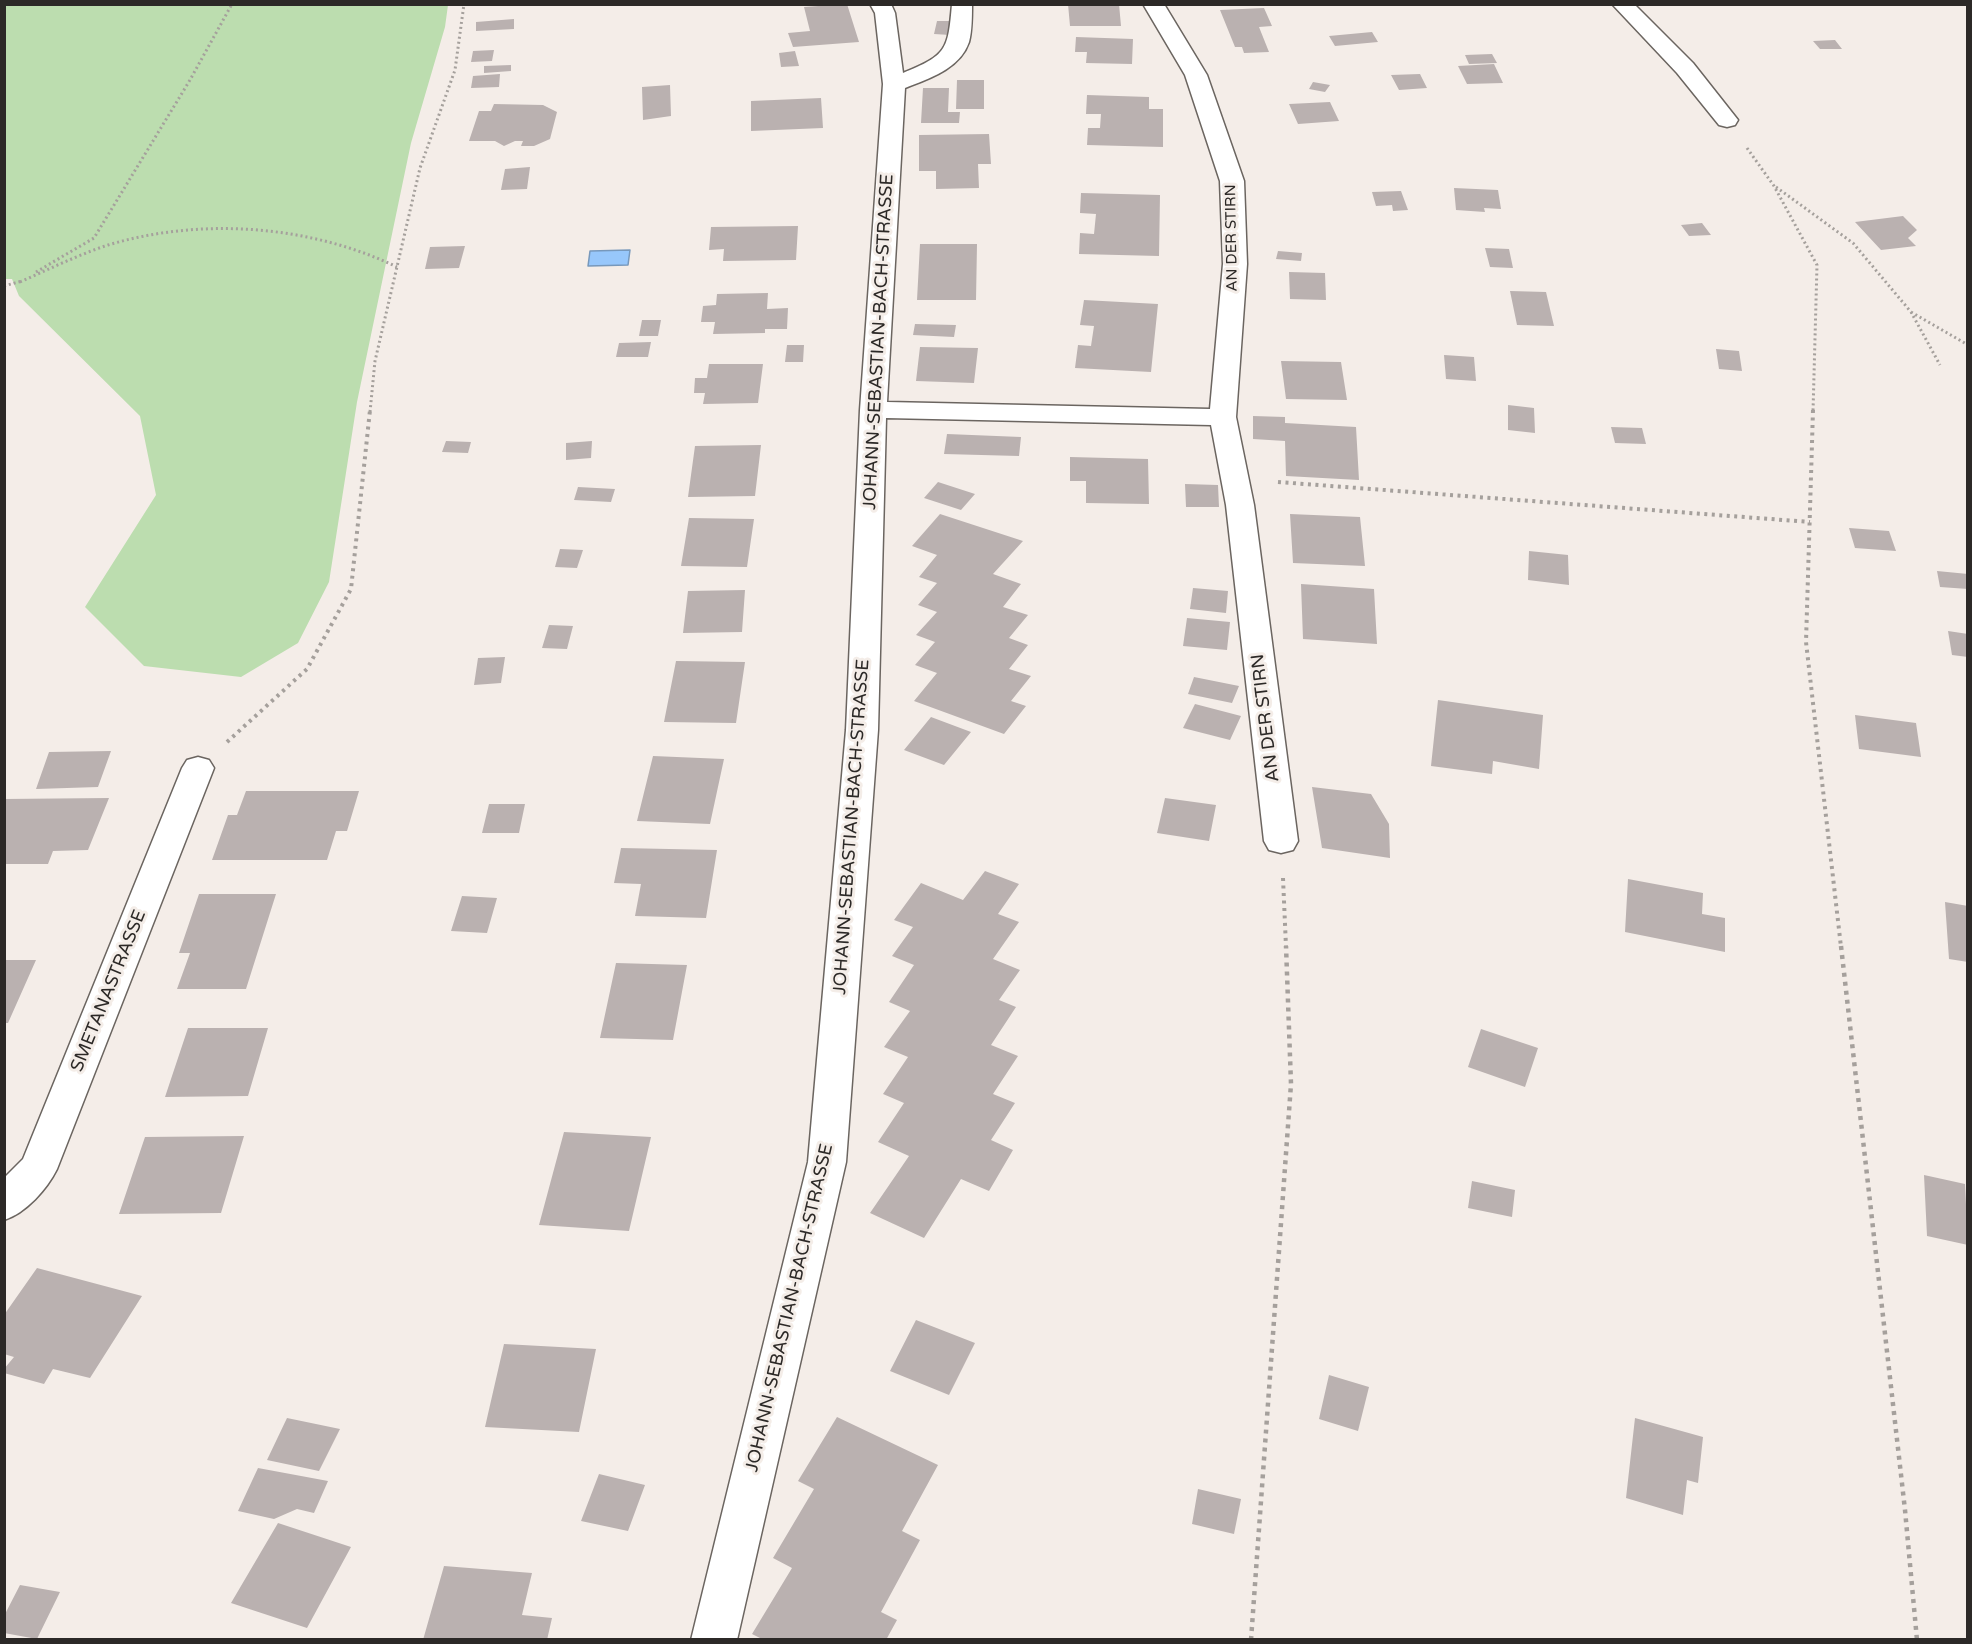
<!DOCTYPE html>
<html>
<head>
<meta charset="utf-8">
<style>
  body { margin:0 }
  #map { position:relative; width:1972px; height:1644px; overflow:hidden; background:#f4ede8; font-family:"Varela Round",sans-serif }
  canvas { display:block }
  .frame { position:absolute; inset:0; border:6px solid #2c2927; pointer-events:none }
</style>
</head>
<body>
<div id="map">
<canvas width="1972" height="1644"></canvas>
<div class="frame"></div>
</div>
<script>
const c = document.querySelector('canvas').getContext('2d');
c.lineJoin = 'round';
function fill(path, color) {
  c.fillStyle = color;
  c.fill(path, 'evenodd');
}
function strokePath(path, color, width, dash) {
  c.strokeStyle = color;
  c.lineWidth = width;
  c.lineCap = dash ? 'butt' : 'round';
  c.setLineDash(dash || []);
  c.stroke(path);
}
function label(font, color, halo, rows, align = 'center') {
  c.font = font + ' "Varela Round",sans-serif';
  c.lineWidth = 6;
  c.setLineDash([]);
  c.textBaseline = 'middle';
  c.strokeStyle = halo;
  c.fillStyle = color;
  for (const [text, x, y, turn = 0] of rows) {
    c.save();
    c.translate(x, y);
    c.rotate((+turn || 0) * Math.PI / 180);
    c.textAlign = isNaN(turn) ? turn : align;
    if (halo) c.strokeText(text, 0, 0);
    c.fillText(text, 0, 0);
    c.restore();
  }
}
const green = new Path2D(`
  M4,5h444l-3,22 -34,116 -54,259 -28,180 -31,61 -57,34 -97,-11 -59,-59 71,-112 -16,-79 -121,-120 -7,-17h-7z`);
const water = new Path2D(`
  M630,250l-2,15 -40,1 2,-15z`);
const building = new Path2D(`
  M847,4l12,38 -66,5 -5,-14 22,-2 -6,-24z
  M1068,4h51l2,22h-51z
  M1264,8l8,18 -13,1 10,25 -25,1 -2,-6h-7l-15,-37z
  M514,19v10l-38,2v-9z
  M937,21h16l-3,14 -16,-1z
  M1372,32l6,10 -43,4 -6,-10z
  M1076,37l57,2 -1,25 -46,-1 1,-11h-12z
  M1835,40l7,9h-22l-7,-8z
  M494,50l-2,11 -21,1 2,-11z
  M795,51l4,15 -18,1 -2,-14z
  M1492,54l5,9 -28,1 -4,-9z
  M1494,64l9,19 -36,1 -9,-18z
  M511,65v6l-27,2v-7z
  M500,74l-1,13 -28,1 2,-12z
  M1420,74l7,14 -28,2 -8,-15z
  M957,80h27v29h-28z
  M1313,82l17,3 -5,7 -16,-3z
  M670,85l1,31 -28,4 -1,-33z
  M923,88h26l-1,24h12l-1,11h-38z
  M1087,95l62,2v12h14v38l-76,-2 1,-17h12l1,-14h-15z
  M821,98l2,30 -72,3v-30z
  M1330,102l9,19 -41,3 -9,-20z
  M494,104l49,1 14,7 -7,27 -16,7h-13l2,-5h-8l-11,5 -9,-5h-26l10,-30h12z
  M989,134l2,30h-13l1,24 -43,1v-18h-17v-36z
  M530,167l-3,22 -26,1 4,-21z
  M1454,188l44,2 3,19 -17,-1 1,4 -29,-2z
  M1401,191l7,19 -15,1 -1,-6 -16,1 -4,-14z
  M1081,193l79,2 -1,61 -80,-2 1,-21 14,1 2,-20 -16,-1z
  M1903,216l14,14 -9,8 8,8 -35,4 -26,-28z
  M1702,223l9,12 -22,1 -8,-11z
  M798,226l-2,34 -73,1 1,-12 -15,1 2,-23z
  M920,244h57l-1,56h-59z
  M465,246l-6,22 -34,1 5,-22z
  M1485,248l24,1 4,19 -23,-1z
  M1278,251l24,2 -1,8 -25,-2z
  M1289,272l36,1 1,27 -36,-1z
  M1510,291l36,1 8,34 -37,-1z
  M768,293l-1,16 21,-1 -1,21h-22v4l-52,1 2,-12h-14l2,-16 13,-1 1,-11z
  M1084,300l74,4 -7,68 -76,-4 3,-23 13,1 3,-20 -14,-1z
  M642,320h19l-3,16h-19z
  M915,324l41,1 -2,12 -41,-2z
  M651,342l-3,15h-32l3,-14z
  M787,345h17l-1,17h-18z
  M920,347l58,1 -4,35 -58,-2z
  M1716,349l23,2 3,20 -23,-2z
  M1444,355l30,2 2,24 -30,-2z
  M1281,361l60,1 6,38 -61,-1z
  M709,364h54l-5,39 -55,1 2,-11h-11l1,-15h12z
  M1508,405l26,3 1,25 -27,-3z
  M1253,416l32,1v6l71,4 3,53 -73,-4 -1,-35 -32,-2z
  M1611,427l31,1 4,16 -31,-1z
  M947,434l74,3 -2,19 -75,-2z
  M446,441l25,1 -3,11 -26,-1z
  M592,441l-1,17 -25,2v-17z
  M761,445l-6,51 -67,1 7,-51z
  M1070,457l78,2 1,45 -63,-1v-22h-16z
  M938,482l37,12 -14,16 -37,-12z
  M1185,484l33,1 1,22h-33z
  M578,487l37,2 -4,13 -37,-2z
  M940,514l83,27 -30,33 28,10 -18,23 25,8 -19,23 19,7 -19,24 22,7 -20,25 15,5 -22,28 -90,-33 23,-28 -22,-8 20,-23 -19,-7 21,-23 -19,-7 19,-22 -18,-6 18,-22 -25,-9z
  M1290,514l70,3 5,49 -72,-3z
  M689,518l65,1 -7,48 -66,-1z
  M1849,528l40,3 7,20 -41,-3z
  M560,549l23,1 -6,18 -22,-1z
  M1529,551l39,4 1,30 -41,-5z
  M1937,571l31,3v15l-28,-2z
  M1301,584l73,5 3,55 -74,-5z
  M1193,588l35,3 -2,22 -36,-4z
  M745,590l-3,42 -59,1 5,-42z
  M1187,618l43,4 -3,28 -44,-4z
  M549,625l24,1 -6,23 -25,-1z
  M1948,631l20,3v23l-16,-2z
  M505,657l-4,26 -27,2 4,-27z
  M676,661l69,1 -9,61 -72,-1z
  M1194,677l45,9 -7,17 -44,-9z
  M1438,700l105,15 -4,54 -46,-8 -1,13 -61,-8z
  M1195,704l46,12 -11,24 -47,-12z
  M1855,715l61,8 5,34 -62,-8z
  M931,717l40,15 -27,33 -40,-15z
  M111,751l-13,36 -62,2 13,-37z
  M653,756l71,3 -14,65 -73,-3z
  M1312,787l59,7 18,30 1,34 -68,-10z
  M246,791h113l-12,40h-11l-9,29h-115l16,-45h9z
  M109,798l-21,52 -35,1 -5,13h-44v-65z
  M1165,798l51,7 -7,36 -52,-8z
  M489,804h36l-6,29h-37z
  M621,848l96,2 -11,68 -71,-2 6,-32 -27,-1z
  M985,871l34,13 -21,30 21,8 -26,37 27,11 -21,30 17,7 -25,38 27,11 -25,38 22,9 -24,37 22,10 -24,41 -28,-12 -37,59 -54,-25 39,-57 -31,-14 26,-39 -21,-9 25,-37 -24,-10 26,-36 -21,-9 25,-37 -22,-9 21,-29 -19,-7 27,-37 42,17z
  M1628,879l75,14 -1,21 23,4v34l-100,-20z
  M199,894h77l-30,95h-69l13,-36h-11z
  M462,896l35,2 -10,35 -36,-2z
  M1945,902l23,4v56l-19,-3z
  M4,960h32l-28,63h-4z
  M616,963l71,2 -14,75 -73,-2z
  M188,1028h80l-20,68 -83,1z
  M1481,1029l57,19 -13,39 -57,-20z
  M564,1132l87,5 -22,94 -90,-6z
  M244,1136l-23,77 -102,1 26,-77z
  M1924,1175l41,9 3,61 -41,-9z
  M1472,1181l43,9 -3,27 -44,-9z
  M37,1268l105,28 -52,82 -37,-9 -9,15 -40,-11v-4l10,-12 -10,-3v-39z
  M916,1320l59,23 -26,52 -59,-24z
  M504,1344l92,5 -17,83 -94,-5z
  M1329,1375l40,12 -11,44 -39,-12z
  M837,1417l101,48 -36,66 18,9 -39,72 16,8 -11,20h-122l-12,-6 40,-66 -19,-10 41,-69 -16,-8z
  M287,1418l53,11 -21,42 -52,-11z
  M1635,1418l68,19 -5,46 -11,-3 -4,35 -57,-17z
  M258,1468l70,13 -14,32 -17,-4 -23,10 -36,-8z
  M599,1474l46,11 -17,46 -47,-10z
  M1198,1489l43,10 -7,35 -42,-10z
  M278,1523l73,24 -44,81 -76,-25z
  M444,1566l88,7 -10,42 30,3 -5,22h-124z
  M20,1585l40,7 -23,47 -33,-6v-17z`);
const pathFar2 = new Path2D(`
  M1747,148l27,38 43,79 -4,147
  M1776,187l77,56 58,69 29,53
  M36,272l58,-34 96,-158 42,-76
  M20,282c29,-13 58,-27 88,-37 93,-28 202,-20 289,22
  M4,286l18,-5
  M1911,312l57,33
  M370,412l5,-51 45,-193 35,-98 9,-66`);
const pathFar1 = new Path2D(`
  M1813,410l-7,232 35,305
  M1278,482l532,40
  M227,742l80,-73 44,-80 19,-179
  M1283,878l3,69`);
const path = new Path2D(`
  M1841,946l64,564 12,130
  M1251,1640l40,-556 -5,-138`);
const minor = new Path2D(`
  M870,4h21l4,9 8,60c44,-18 45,-23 49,-69h20c0,13 0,27 -3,38 -9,27 -41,37 -64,46l-18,314 323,7 13,-145 -3,-83 -35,-106 -42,-71h21l43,71 37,106 3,83 -11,153 18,88 44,336 -5,9 -12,3 -12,-3 -5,-9 -38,-336 -15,-80 -325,-7 -8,312 -32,432 -109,478h-46l117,-478 38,-432 14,-320 23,-326 -8,-71z
  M1612,4h22l59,59 45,57 -3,5 -8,2 -8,-2 -42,-52z
  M198,757l11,3 5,8 -157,401c-10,20 -31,44 -53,51v-42l19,-19 159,-391 5,-8z`);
const farStreetnames = [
  ["AN DER STIRN",1232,238,-91]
];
const streetNames = [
  ["JOHANN-SEBASTIAN-BACH-STRASSE",879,342,-87],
  ["AN DER STIRN",1266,718,-97],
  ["JOHANN-SEBASTIAN-BACH-STRASSE",852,827,-86],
  ["SMETANASTRASSE",109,991,-68],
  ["JOHANN-SEBASTIAN-BACH-STRASSE",790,1308,-77]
];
fill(green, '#bcddaf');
fill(water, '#97c7fb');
strokePath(water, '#7798bb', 1.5);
fill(building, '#bab1b0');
strokePath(minor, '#6b6560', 3);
strokePath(pathFar2, '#a5a09c', 3, [2, 3]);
strokePath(pathFar1, '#a5a09c', 4, [3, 4.5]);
strokePath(path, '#a5a09c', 4.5, [4, 5]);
fill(minor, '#fff');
label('15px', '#2c2927', '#f4ede8', farStreetnames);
label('18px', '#2c2927', '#f4ede8', streetNames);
</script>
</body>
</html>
